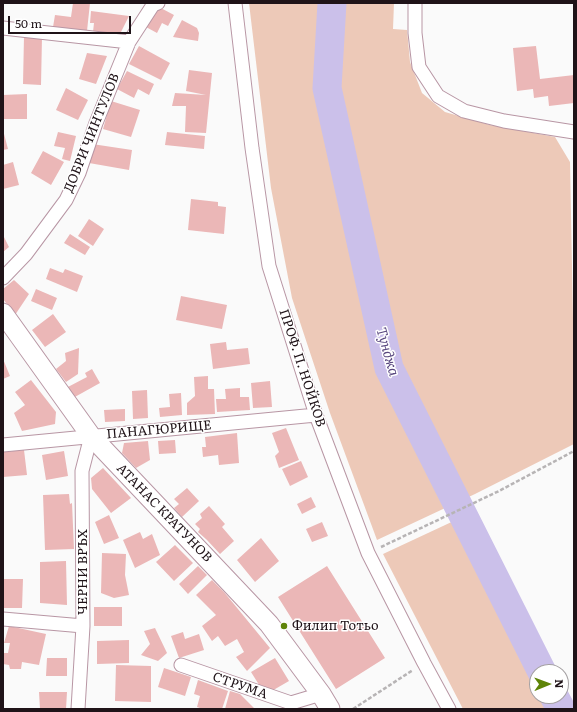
<!DOCTYPE html>
<html>
<head>
<meta charset="utf-8">
<style>
  body { margin:0 }
  #map { position:relative; width:577px; height:712px; overflow:hidden; background:#fafafa; font-family:Literata,serif }
  canvas { display:block }
  .frame { position:absolute; inset:0; border:4px solid #1f1318; pointer-events:none }
  .north { position:absolute; left:529px; top:664px; width:40px; height:40px; box-sizing:border-box; background:#fff; border:1px solid #a5a1a3; border-radius:50%; rotate:89deg; font-size:11px; font-weight:700; line-height:16px; text-align:center; color:#1f1318 }
  .north::after { content:''; display:block; margin:auto; width:14px; height:18px; background:#5e8408; clip-path:polygon(50% 0,100% 100%,50% 72%,0 100%) }
  .scale { position:absolute; left:8px; top:16px; width:123px; height:18px; box-sizing:border-box; border:2px solid #1f1318; border-top:0; padding-left:5px; font-size:12px; line-height:14px; white-space:nowrap; color:#1f1318; -webkit-text-stroke:3px #fff; paint-order:stroke }
</style>
</head>
<body>
<div id="map">
<canvas width="577" height="712"></canvas>
<div class="frame"></div>
<div class="north">N</div>
<div class="scale">50 m</div>
</div>
<script>
const c = document.querySelector('canvas').getContext('2d');
c.lineJoin = 'round';
function fill(path, color) {
  c.fillStyle = color;
  c.fill(path, 'evenodd');
}
function strokePath(path, color, width, dash) {
  c.strokeStyle = color;
  c.lineWidth = width;
  c.lineCap = dash ? 'butt' : 'round';
  c.setLineDash(dash || []);
  c.stroke(path);
}
function label(font, color, halo, rows, align = 'center') {
  c.font = font + ' Literata,serif';
  c.lineWidth = 3;
  c.setLineDash([]);
  c.textBaseline = 'middle';
  c.strokeStyle = halo;
  c.fillStyle = color;
  for (const [text, x, y, turn = 0] of rows) {
    c.save();
    c.translate(x, y);
    c.rotate((+turn || 0) * Math.PI / 180);
    c.textAlign = isNaN(turn) ? turn : align;
    if (halo) c.strokeText(text, 0, 0);
    c.fillText(text, 0, 0);
    c.restore();
  }
}
const green = new Path2D(`
  M249,3h145l-1,26 14,1 3,32 12,31 23,19 45,13 65,12 15,25 4,209v73l-99,50 -98,46 -47,-127 -38,-115 -21,-110z
  M473,512l84,160h-20v24h24v-17l13,25v5h-111l-80,-155z`);
const river = new Path2D(`
  M332,3l-5,85 62,280 153,304
  M554,696l7,13`);
const building = new Path2D(`
  M73,3h17l-3,28 -34,-4 2,-12 16,2z
  M157,6l17,9 -6,11 -6,-3 -5,10 -11,-6z
  M91,11l38,5 -9,18 -27,-2 1,-9h-4z
  M182,20l15,8 2,5 -1,8 -25,-4z
  M24,36l18,1 -1,48 -18,-1z
  M139,46l31,17 -9,17 -32,-16z
  M536,46l4,33 34,-4v28l-25,3 -1,-10 -14,2 -1,-9 -16,2 -4,-43z
  M87,53l20,3 -11,28 -17,-5z
  M189,70l23,3 -6,60 -21,-1 1,-26h-14l3,-13 31,2 -20,-4z
  M127,71l27,13 -5,11 -11,-6 -4,9 -17,-9z
  M66,88l22,12 -10,20 -22,-10z
  M27,94v25h-24v-24z
  M111,101l29,9 -9,27 -28,-8z
  M3,130l5,19 -5,1z
  M58,132l18,4 -6,25 -8,-2 3,-11 -11,-2z
  M167,132l38,4 -1,13 -39,-4z
  M92,144l40,6 -3,20 -40,-7z
  M43,151l21,11 -13,23 -20,-12z
  M13,162l6,23 -16,4v-24z
  M191,199l27,3v4l8,1 -2,27 -36,-4z
  M89,219l15,10 -11,17 -15,-10z
  M70,234l20,13 -5,8 -21,-12z
  M3,235l6,12 -6,5z
  M50,268l13,5 2,-4 18,7 -6,16 -31,-13z
  M14,280l15,14 -14,21 -12,-16v-10z
  M36,289l21,9 -5,12 -21,-9z
  M181,296l46,9 -5,24 -46,-9z
  M53,314l13,18 -21,15 -13,-17z
  M226,342l1,8 21,-2 2,16 -37,5 -3,-25z
  M79,348l-1,26 -12,8 -10,-13 10,-8 -1,-8z
  M3,359l7,17 -7,3z
  M92,369l8,14 -27,15 -7,-10 21,-11 -2,-4z
  M208,376v13h6l1,25 -28,1v-12l8,-7 -1,-19z
  M31,380l25,32 -1,12 -33,7 -8,-18 11,-8 -10,-13z
  M270,381l2,26 -19,1 -2,-25z
  M240,388v9h9l1,13 -33,2 -1,-13h10l-1,-10z
  M147,390l1,28 -15,1 -1,-28z
  M181,393l1,22 -22,2 -1,-9 11,-1 -1,-13z
  M125,409v12l-20,1 -1,-12z
  M286,428l13,32 -20,8 -4,-12 4,-4 -7,-19z
  M237,433l2,30 -20,2 -1,-10 -15,2 -1,-10h4l-1,-10z
  M175,440l1,13 -17,1 -1,-13z
  M148,441l2,19 -14,8 -14,-15 2,-10z
  M24,450l3,25 -24,2v-25z
  M64,451l4,25 -22,4 -4,-25z
  M301,461l7,16 -18,9 -8,-17z
  M103,468l28,30 -20,15 -19,-24 -1,-11z
  M187,488l12,13 -17,16 -8,-9 5,-4 -5,-5z
  M69,494l1,10 2,-1 2,46 -29,1 -2,-55z
  M311,497l5,10 -14,7 -5,-10z
  M209,506l16,18 -3,3 12,14 -14,13 -13,-14 -9,-8 2,-3 -5,-5 7,-6 -2,-4z
  M109,515l10,23 -15,6 -9,-22z
  M322,522l6,14 -16,6 -6,-13z
  M140,532l3,7 9,-5 8,21 -25,13 -12,-28z
  M261,538l18,23 -24,21 -18,-22z
  M175,545l18,18 -19,18 -18,-19z
  M102,553l24,1 -1,21 4,20 -15,3 -13,-5z
  M66,561l1,44 -27,-2v-41z
  M198,566l9,9 -19,19 -9,-10z
  M327,566l58,92 -49,31 -58,-92z
  M4,579h19l-1,29h-18z
  M212,580l12,12 46,56 -23,23 -11,-14 8,-5 -7,-13 -12,7 -7,-10 -6,5 -10,-15 14,-11 -20,-20z
  M94,607h28v19h-28z
  M9,626l37,8 -7,31 -17,-3 -1,7h-11l-1,-4 -6,-1v-11h5l2,-10h-6z
  M155,628l12,25 -9,8 -17,-6 9,-11 -6,-13z
  M183,632l2,7 14,-5 5,16 -25,8 -8,-22z
  M129,640v23l-32,1v-23z
  M47,658h20v18h-21z
  M275,658l14,23 -19,11 -4,-5 -5,1 -10,-16z
  M116,665l35,1v36l-36,-1z
  M164,668l27,9 -6,19 -27,-9z
  M198,680l30,11 -6,18h-19l-6,-2 3,-11 -6,-2z
  M230,691l10,3 14,14 -29,1z
  M39,692h28l-1,17h-26z`);
const path = new Path2D(`
  M381,547l118,-56 75,-40
  M353,709l60,-39`);
const street = new Path2D(`
  M235,3l17,145 17,118 47,149 52,138 56,110 25,46
  M415,3v30l4,34 19,29 26,15 40,10 70,11
  M3,28l126,14
  M3,278l23,-24 40,-54 13,-27 17,-50 33,-81 24,-37 5,-2
  M3,445l313,-30
  M3,619l80,7
  M181,665l110,38 30,-9
  M78,709l5,-83 -1,-155 9,-35`);
const secondary = new Path2D(`
  M3,313l88,123 178,188 52,70 9,15`);
const markers = [
  [284,626,4,"#5e8408"]
];
const streetNames = [
  ["ДОБРИ ЧИНТУЛОВ",92,133,-68],
  ["ПРОФ. П. НОЙКОВ",302,368,72],
  ["ПАНАГЮРИЩЕ",159,430,-5],
  ["АТАНАС КРАТУНОВ",164,513,46],
  ["ЧЕРНИ ВРЪХ",83,572,-90],
  ["СТРУМА",240,686,19]
];
const poiNames = [
  ["Филип Тотьо",292,626]
];
const waterNames = [
  ["Тунджа",387,352,74]
];
fill(green, '#edc9b8');
strokePath(river, '#cbc0ea', 29);
fill(building, '#ebb7b7');
strokePath(street, '#b896a4', 15);
strokePath(secondary, '#b896a4', 21);
strokePath(path, '#b7b4b5', 2.5, [4, 2]);
strokePath(street, '#fff', 13);
strokePath(secondary, '#fff', 19);
for (const [x, y, r, color] of markers) {
  const dot = new Path2D();
  dot.arc(x, y, r, 0, 2 * Math.PI);
  c.fillStyle = color;
  c.fill(dot);
  strokePath(dot, '#fff', 1.5);
}
label('13px', '#1f1318', '#fff', streetNames);
label('13px', '#1f1318', '#fff', poiNames, 'left');
label('italic 14px', '#59487f', '#fff', waterNames);
</script>
</body>
</html>
